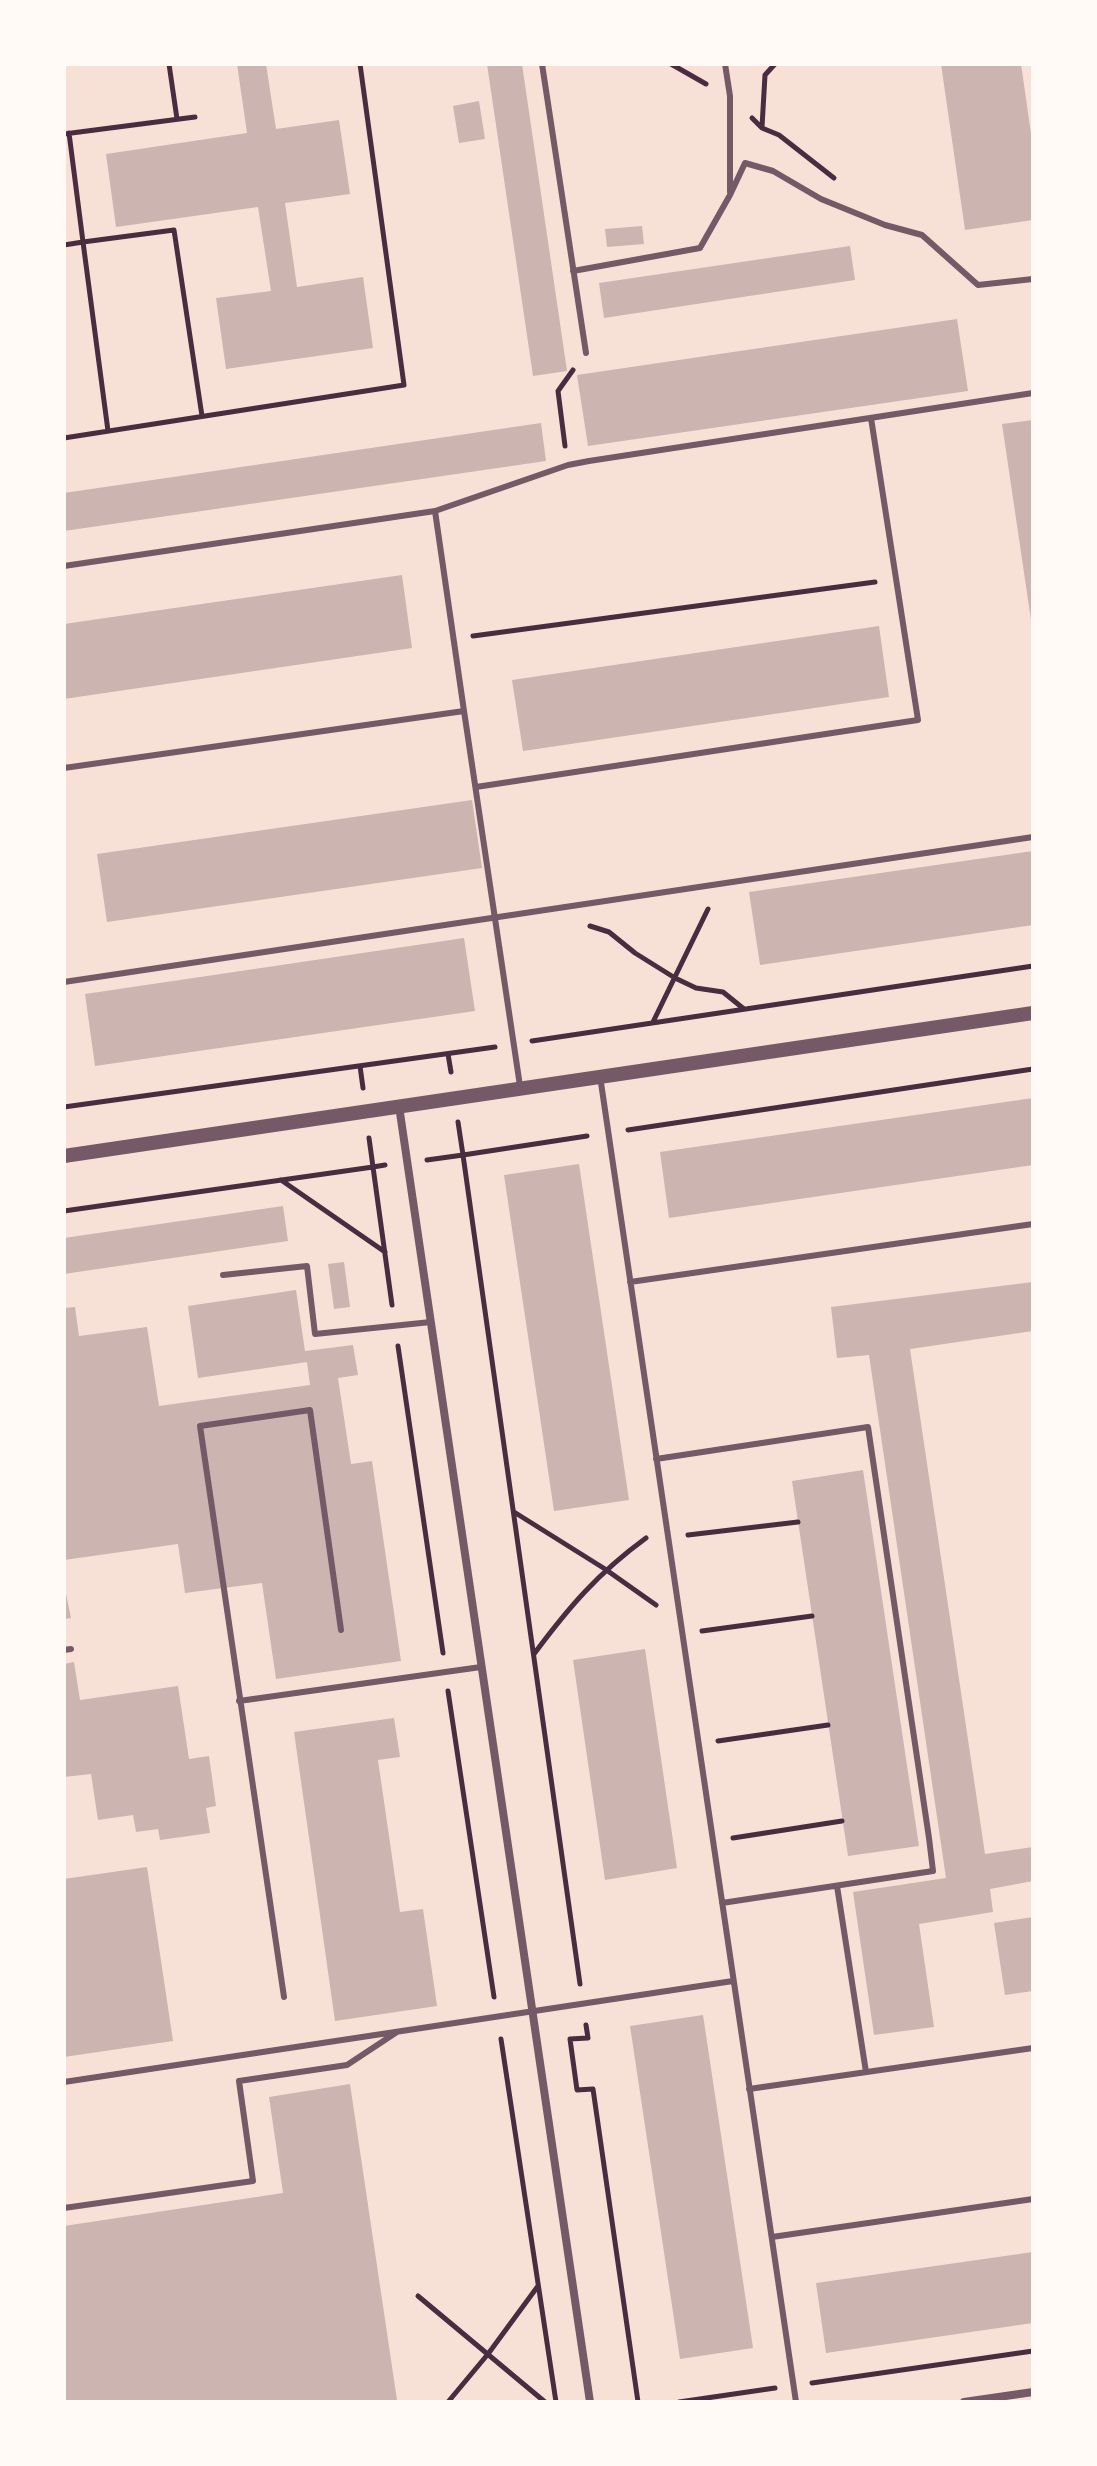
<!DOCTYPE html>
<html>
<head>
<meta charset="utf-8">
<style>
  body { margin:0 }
  #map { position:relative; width:1097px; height:2466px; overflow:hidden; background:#f7e1d7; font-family:"PT Sans",sans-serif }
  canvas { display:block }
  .frame { position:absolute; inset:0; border:66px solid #fffaf5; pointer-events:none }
</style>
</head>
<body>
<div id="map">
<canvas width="1097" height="2466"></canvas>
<div class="frame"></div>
</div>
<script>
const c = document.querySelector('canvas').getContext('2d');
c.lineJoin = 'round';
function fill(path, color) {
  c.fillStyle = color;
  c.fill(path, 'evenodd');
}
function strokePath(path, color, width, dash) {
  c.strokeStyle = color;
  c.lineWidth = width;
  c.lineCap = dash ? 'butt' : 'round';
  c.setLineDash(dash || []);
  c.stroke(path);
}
const building = new Path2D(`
  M237,64h29l10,65 63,-9 11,74 -65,9 12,84 66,-10 10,71 -147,21 -10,-71 55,-7 -13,-84 -142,20 -10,-73 141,-21z
  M487,64h35l45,307 -34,5z
  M941,64h80l12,83v73l-68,10z
  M479,101l6,38 -26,4 -6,-37z
  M642,226l2,18 -37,3 -2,-18z
  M850,246l5,34 -251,38 -5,-35z
  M957,319l11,72 -380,55 -11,-71z
  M1033,420v200h-2l-29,-196z
  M541,423l5,38 -482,70v-38z
  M402,575l10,73 -348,51v-75z
  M879,626l10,71 -366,54 -11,-71z
  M472,800l10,68 -375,54 -10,-68z
  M1033,851v74l-273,40 -11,-73z
  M464,938l11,73 -380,55 -10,-72z
  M1033,1098v67l-364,53 -9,-66z
  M579,1164l50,336 -75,11 -50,-336z
  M283,1206l5,35 -224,33v-36z
  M344,1262l6,45 -16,2 -6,-45z
  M1033,1282v49l-123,18 75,505 48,-7v34l-43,8 3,23 -74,12 15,103 -60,8 -21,-143 93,-14 -77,-523 -32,3 -6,-51z
  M296,1290l9,61 48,-6 5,30 -20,3 13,86 21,-3 29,200 -125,18 -14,-96 -77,10 -7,-49 -114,16v-252l11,-1 4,29 68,-9 12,79 151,-21 -3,-23 -109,16 -10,-72z
  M863,1470l56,376 -71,10 -56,-375z
  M64,1584l7,34 -7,1z
  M645,1649l32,219 -72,12 -32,-220z
  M74,1662l6,38 98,-14 11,73 20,-3 7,50 -10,2 4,25 -50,7 -2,-11 -22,3 -3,-17 -35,5 -7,-46 -27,3v-113z
  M394,1718l6,39 -22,3 22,152 23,-3 14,97 -102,15 -41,-289z
  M147,1867l26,174 -109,16v-178z
  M1033,1917v74l-28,4 -11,-72z
  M703,2015l50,333 -73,11 -50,-333z
  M350,2084l47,316 -333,2v-176l219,-33 -14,-96z
  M1033,2252v71l-207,30 -10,-70z`);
const path = new Path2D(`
  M169,64l8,55
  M671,64l35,20
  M752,118l10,10 17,7 55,43
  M762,127l3,-52 10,-11
  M64,134l131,-17
  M64,245l19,-3 -14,-109
  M108,431l-25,-189 91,-12 28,186
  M64,438l340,-53 -44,-321
  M565,446l-7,-55 15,-21
  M473,636l402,-54
  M590,926l19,6 26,21 40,25 21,10 27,4 21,17
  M653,1022l55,-113
  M532,1041l501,-75
  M448,1054l3,18
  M360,1066l3,22
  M64,1107l431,-60
  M628,1130l405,-61
  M369,1138l4,29 12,-2
  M427,1160l36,-5 -5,-33
  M281,1180l104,72
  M64,1211l309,-44 19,138
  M398,1346l45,307
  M514,1512l91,57 51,36
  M688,1535l110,-13
  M702,1631l110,-15
  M534,1654c35,-47 64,-81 112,-116
  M448,1691l46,306
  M718,1741l110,-16
  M733,1838l109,-17
  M580,1984l-117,-829 124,-19
  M586,2025l2,13 -18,1 7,51 16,-1 45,313
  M501,2039l55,363
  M418,2296l127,106
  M812,2383l221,-32
  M448,2402l40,-48 50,-68
  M679,2402l96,-14`);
const service = new Path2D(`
  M542,64l44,289
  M725,64l5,32v96
  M573,271l127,-23 30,-53 15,-32 28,8 48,28 64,26 37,10 56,50 55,-6
  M435,511l133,-46 21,-4 444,-68
  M64,566l371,-55 29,200
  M64,768l400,-57 56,375
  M476,787l442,-67 -47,-302
  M64,982l969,-145
  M600,1076l196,1326
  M223,1275l84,-9 8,68 116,-12
  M630,1282l403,-58
  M656,1459l212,-32 61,411 4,33 -211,32
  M64,1650l7,-1
  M239,1701l242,-34
  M837,1886l29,186
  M284,1997l-84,-571 110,-16 31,220
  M64,2082l669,-101
  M749,2089l284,-41
  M64,2208l189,-27 -14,-100 108,-16 50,-33
  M772,2237l261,-38`);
const minor = new Path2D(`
  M399,1106l191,1296
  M964,2402l69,-10`);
const tertiary = new Path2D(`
  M64,1156l969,-143`);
fill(building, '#ccb4b1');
strokePath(path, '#4a2c40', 5);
strokePath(service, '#755966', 6);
strokePath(minor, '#755966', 8);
strokePath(tertiary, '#755966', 14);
</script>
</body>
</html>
